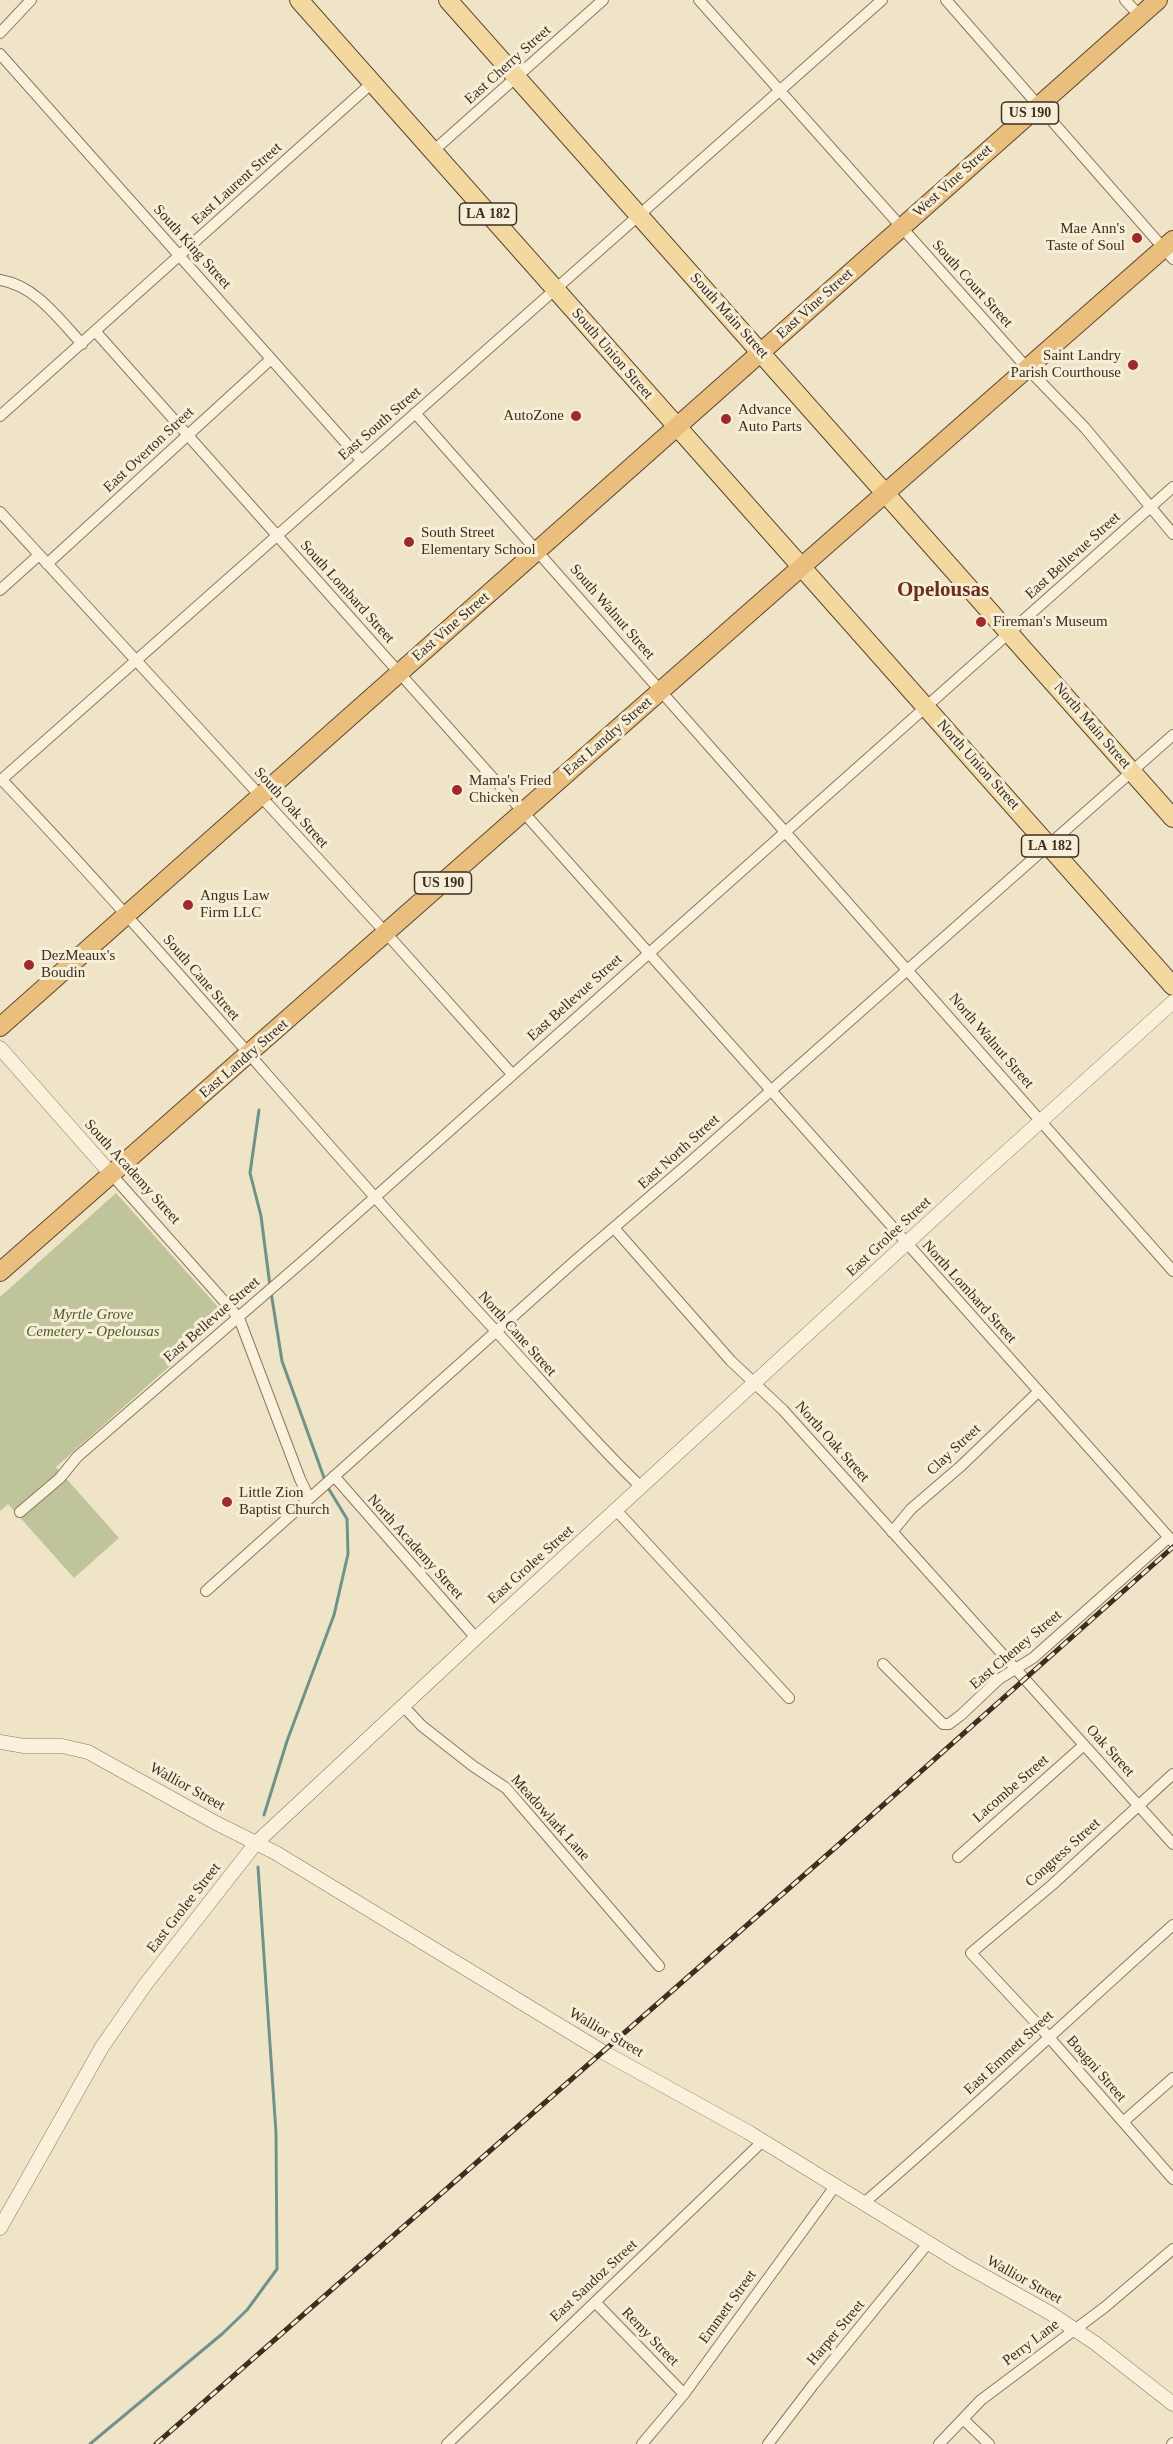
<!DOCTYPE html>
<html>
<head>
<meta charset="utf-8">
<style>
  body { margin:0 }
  canvas { display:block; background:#f0e4c8 }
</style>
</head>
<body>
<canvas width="1173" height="2444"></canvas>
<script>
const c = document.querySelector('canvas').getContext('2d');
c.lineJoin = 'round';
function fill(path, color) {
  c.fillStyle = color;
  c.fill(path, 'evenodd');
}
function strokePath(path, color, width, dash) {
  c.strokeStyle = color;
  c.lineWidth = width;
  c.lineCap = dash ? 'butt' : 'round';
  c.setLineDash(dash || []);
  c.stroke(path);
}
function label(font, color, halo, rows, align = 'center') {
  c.font = font + ' Georgia,serif';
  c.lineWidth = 6;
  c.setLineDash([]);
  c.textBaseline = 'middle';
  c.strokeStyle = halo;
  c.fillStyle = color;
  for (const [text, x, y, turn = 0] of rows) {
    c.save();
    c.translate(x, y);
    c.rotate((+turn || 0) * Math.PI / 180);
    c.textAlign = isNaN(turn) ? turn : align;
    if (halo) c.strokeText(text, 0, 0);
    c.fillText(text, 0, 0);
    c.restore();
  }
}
const cemetery = new Path2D(`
  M116,1193l110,123 -170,151 63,71 -45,40 -66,-74 -8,7v-214z`);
const stream = new Path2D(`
  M259,1110l-9,63 11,43 9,70
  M264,1815l23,-74 47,-126 14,-61 -1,-35 -20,-33 -45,-125 -11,-69
  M90,2444l132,-110 25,-24 30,-41 -1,-136 -18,-266`);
const minor = new Path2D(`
  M699,0l328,368 58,60 88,106
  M946,0l227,259
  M1125,0l15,16
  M0,33l31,-33
  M0,54l361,406
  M432,152l171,-152
  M0,280c36,6 58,38 82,64
  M95,331l1078,1211
  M415,413l758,858
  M0,416l372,-333
  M0,512l386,421 126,141
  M47,564l224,-205
  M0,590l39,-35
  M2,780c169,178 325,369 492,549 49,53 95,108 147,158
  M0,781l882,-781
  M112,1175l127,143 61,161 9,19
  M614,1228l117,133 52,49 390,434
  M334,1476l142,162
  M616,1510l173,188
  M20,1512l40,-34 17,-21 233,-202 863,-768
  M892,1532l19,-23 50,-43 77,-74
  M206,1591l370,-331 112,-96 485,-429
  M883,1664l60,60h6l12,-9 38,-36 34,-21 135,-120
  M403,1706l19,20 51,40 33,22 153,178
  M1173,1774l-121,111 -81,68 69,74 133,152
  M958,1857l126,-112
  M1123,2122l50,-44
  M865,2202c105,-90 205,-185 308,-277
  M595,2302l89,92
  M963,2419l26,25
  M447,2444l316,-303
  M642,2444l42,-50 152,-209
  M768,2444l45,-59 116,-143
  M939,2444l42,-44 124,-93 68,-58
  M1172,2444l1,-1`);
const tertiary = new Path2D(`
  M0,1048l112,127
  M0,1742l24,4h38l26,6 128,71 60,30 327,199 145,80 213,131 89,50 45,30 78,61
  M0,2228l102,-181 43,-62 111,-142 220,-205 506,-464 191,-172`);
const primary = new Path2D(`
  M299,0l874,986
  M448,0l725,818`);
const trunk = new Path2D(`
  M0,1027l1158,-1027
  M0,1272l1173,-1032`);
const rail = new Path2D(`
  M156,2444l680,-597 337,-300`);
const markers = [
  [1137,238,6,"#9e2a2b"],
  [1133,365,6,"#9e2a2b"],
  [576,416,6,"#9e2a2b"],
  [726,419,6,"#9e2a2b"],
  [409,542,6,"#9e2a2b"],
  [981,622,6,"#9e2a2b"],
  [457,790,6,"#9e2a2b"],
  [188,905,6,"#9e2a2b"],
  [29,965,6,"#9e2a2b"],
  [227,1502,6,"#9e2a2b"]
];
const shields = [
  [1030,113,57],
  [488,214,57],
  [1050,846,57],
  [443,883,57]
];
const shieldNames = [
  ["US 190",1030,113],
  ["LA 182",488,214],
  ["LA 182",1050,846],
  ["US 190",443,883]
];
const streetNames = [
  ["East Cherry Street",508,65,-42],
  ["West Vine Street",953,181,-42],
  ["East Laurent Street",237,184,-42],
  ["South King Street",192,247,48],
  ["South Court Street",972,284,48],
  ["East Vine Street",815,304,-42],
  ["South Main Street",729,316,48],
  ["South Union Street",612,354,49],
  ["East South Street",380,424,-41],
  ["East Overton Street",149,450,-43],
  ["East Bellevue Street",1073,556,-42],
  ["South Lombard Street",347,592,48],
  ["South Walnut Street",612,612,49],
  ["East Vine Street",451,627,-41],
  ["North Main Street",1092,726,49],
  ["East Landry Street",608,737,-41],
  ["North Union Street",978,765,48],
  ["South Oak Street",291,808,48],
  ["South Cane Street",201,978,49],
  ["East Bellevue Street",575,998,-42],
  ["North Walnut Street",991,1041,49],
  ["East Landry Street",244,1059,-41],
  ["East North Street",679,1152,-42],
  ["South Academy Street",132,1172,48],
  ["East Grolee Street",889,1237,-43],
  ["North Lombard Street",969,1292,48],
  ["East Bellevue Street",212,1320,-41],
  ["North Cane Street",517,1334,48],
  ["North Oak Street",832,1442,48],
  ["Clay Street",954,1450,-43],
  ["North Academy Street",415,1547,48],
  ["East Grolee Street",531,1565,-42],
  ["East Cheney Street",1016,1650,-40],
  ["Oak Street",1110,1751,48],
  ["Wallior Street",187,1787,29],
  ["Lacombe Street",1011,1789,-41],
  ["Meadowlark Lane",550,1818,48],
  ["Congress Street",1063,1853,-42],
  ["East Grolee Street",184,1908,-52],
  ["Wallior Street",606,2033,30],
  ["East Emmett Street",1009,2053,-43],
  ["Boagni Street",1096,2069,49],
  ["Wallior Street",1024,2280,29],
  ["East Sandoz Street",594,2281,-43],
  ["Emmett Street",728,2307,-54],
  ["Harper Street",836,2333,-50],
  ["Remy Street",650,2337,46],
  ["Perry Lane",1031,2343,-37]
];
const poiNames = [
  ["Mae Ann's",1125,229,"right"],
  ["Taste of Soul",1125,246,"right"],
  ["Saint Landry",1121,356,"right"],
  ["Parish Courthouse",1121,373,"right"],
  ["Advance",738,410],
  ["Auto Parts",738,427],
  ["AutoZone",564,416,"right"],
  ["South Street",421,533],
  ["Elementary School",421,550],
  ["Fireman's Museum",993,622],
  ["Mama's Fried",469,781],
  ["Chicken",469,798],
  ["Angus Law",200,896],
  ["Firm LLC",200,913],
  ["DezMeaux's",41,956],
  ["Boudin",41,973],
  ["Little Zion",239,1493],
  ["Baptist Church",239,1510]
];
const parkNames = [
  ["Myrtle Grove",93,1315],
  ["Cemetery - Opelousas",93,1332]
];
const districtNames = [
  ["Opelousas",943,591]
];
fill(cemetery, '#bfc49a');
strokePath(stream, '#6f938a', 3);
strokePath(minor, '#8d765c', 12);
strokePath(tertiary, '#8d765c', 15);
strokePath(primary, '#5b4430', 20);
strokePath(trunk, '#5b4430', 20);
strokePath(minor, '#faf1dc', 10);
strokePath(tertiary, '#faf1dc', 14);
strokePath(primary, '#f3d9a0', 18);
strokePath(trunk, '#eabe7c', 18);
strokePath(rail, '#3d2e20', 5);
strokePath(rail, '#f7eed8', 3, [9]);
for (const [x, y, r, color] of markers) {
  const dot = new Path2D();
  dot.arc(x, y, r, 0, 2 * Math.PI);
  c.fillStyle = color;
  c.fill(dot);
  strokePath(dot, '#f7eed8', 2);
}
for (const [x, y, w] of shields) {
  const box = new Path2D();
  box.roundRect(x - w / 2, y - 11, w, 22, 4.5);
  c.fillStyle = '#f7eed8';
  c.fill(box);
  strokePath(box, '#3d2e20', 1.5);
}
label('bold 14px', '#3d2e20', null, shieldNames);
label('15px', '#3d2e20', '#f7eed8', streetNames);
label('15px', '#3d2e20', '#f7eed8', poiNames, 'left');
label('italic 15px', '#4d5a26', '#f7eed8', parkNames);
label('bold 21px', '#6b2e1e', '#f7eed8', districtNames);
</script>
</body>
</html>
